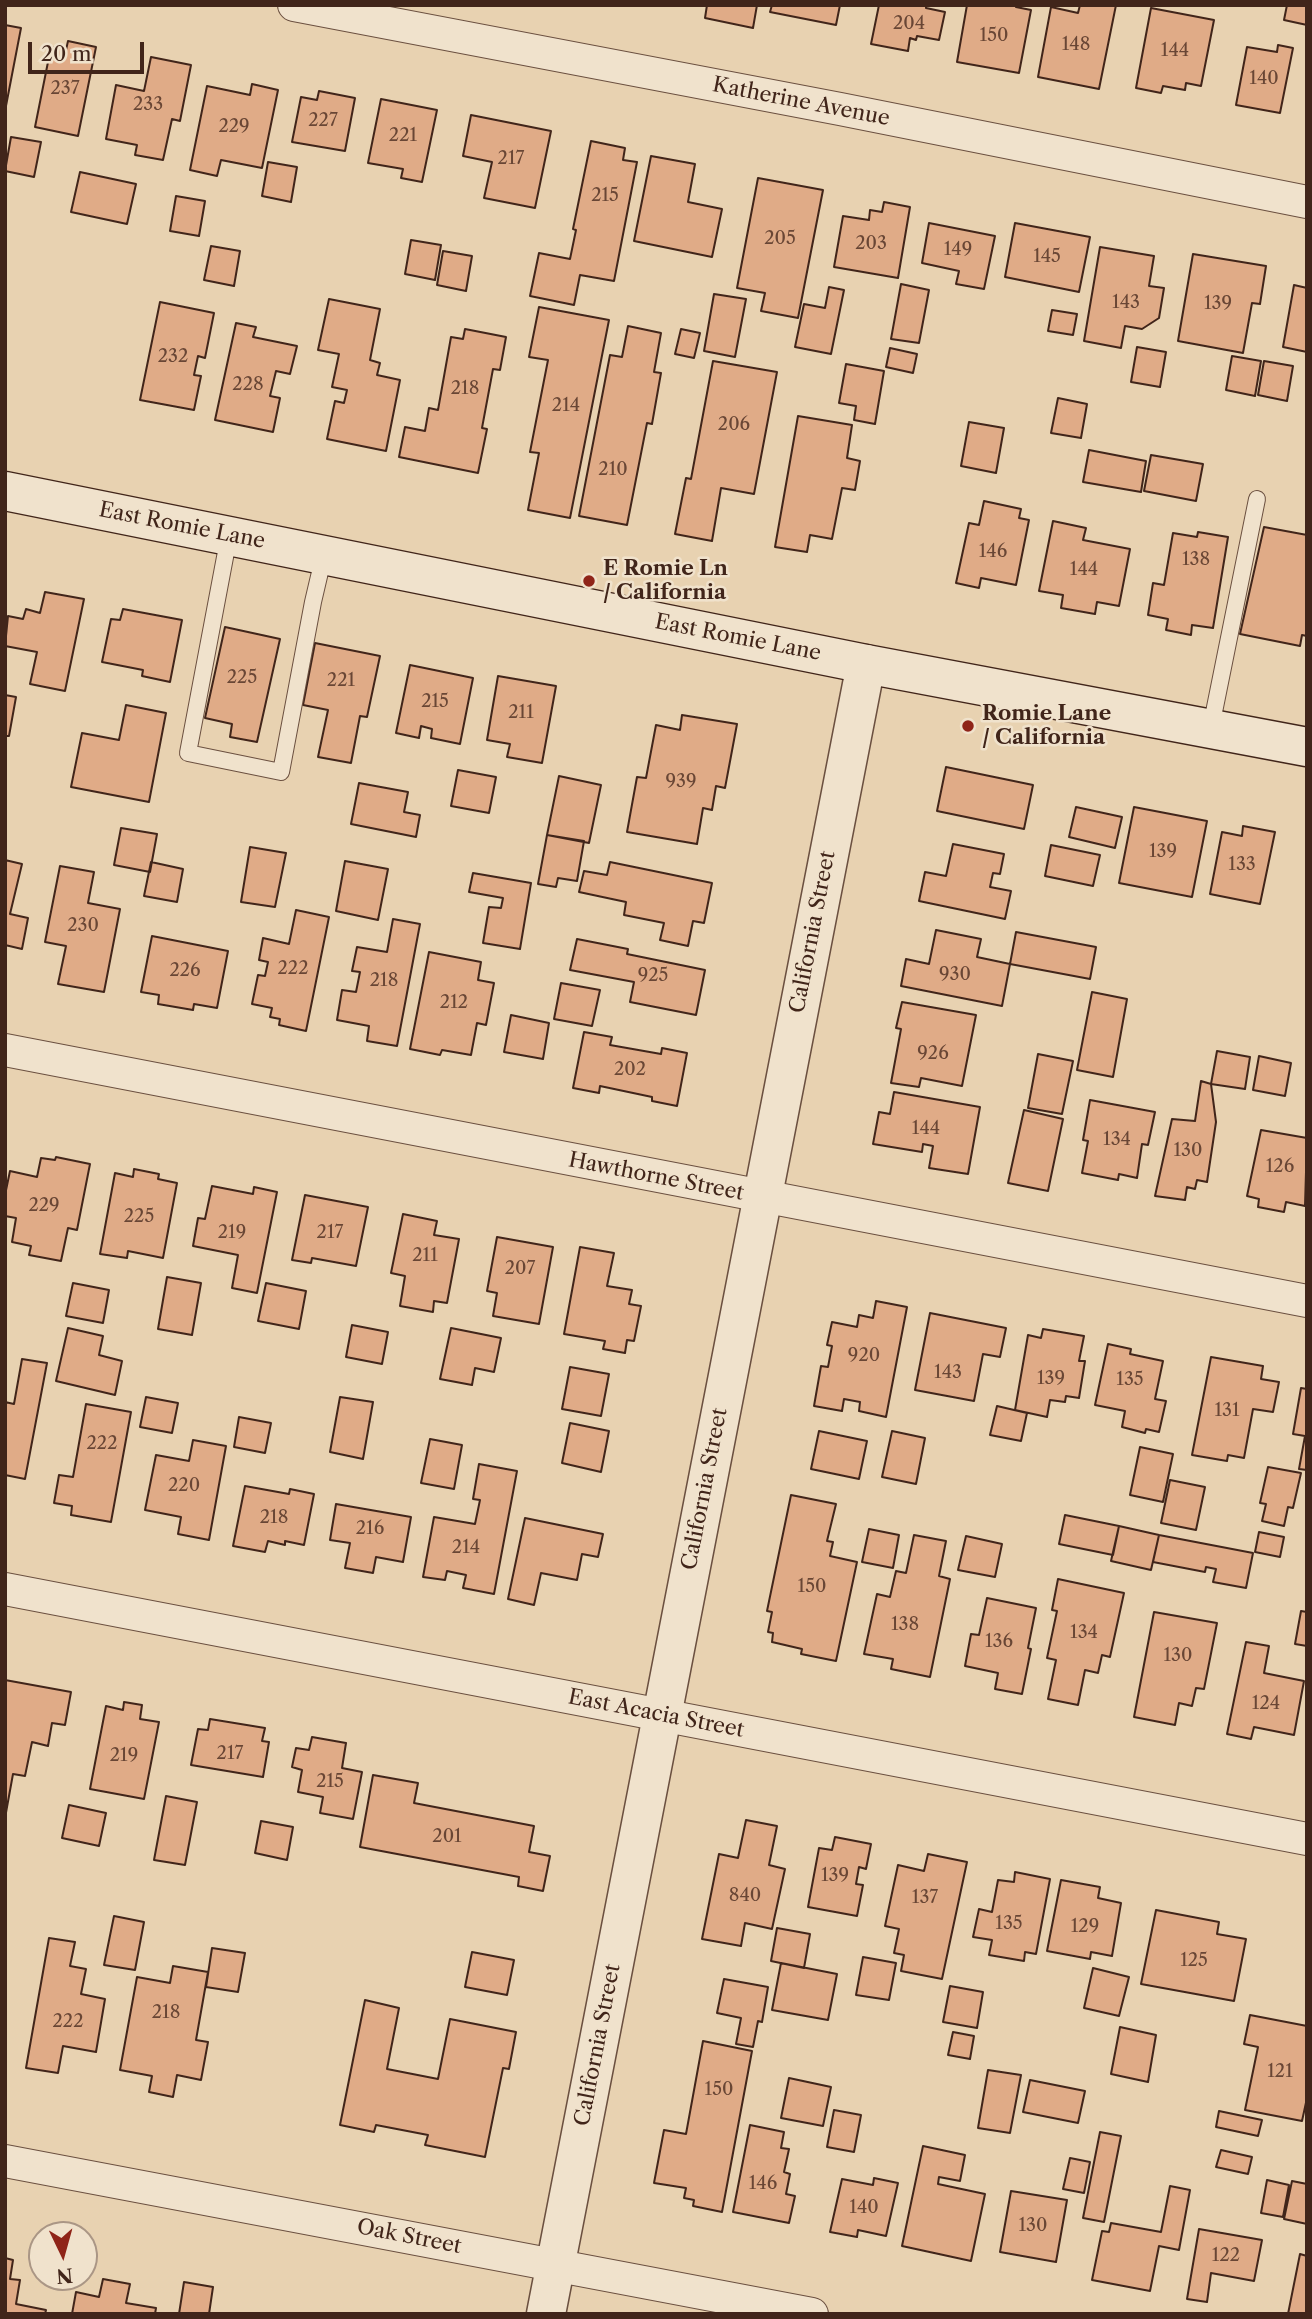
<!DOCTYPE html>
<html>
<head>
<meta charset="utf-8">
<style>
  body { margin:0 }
  #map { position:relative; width:1312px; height:2319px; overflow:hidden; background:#e8d2b1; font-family:"Libre Caslon Text",serif }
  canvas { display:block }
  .frame { position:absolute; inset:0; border:7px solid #41251a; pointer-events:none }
  .north { position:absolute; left:28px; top:2221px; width:70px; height:70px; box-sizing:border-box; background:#f0e2cc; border:2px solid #aa9685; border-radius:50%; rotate:175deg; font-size:19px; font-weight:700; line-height:28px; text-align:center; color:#41251a }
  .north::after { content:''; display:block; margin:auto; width:24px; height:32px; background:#8f2418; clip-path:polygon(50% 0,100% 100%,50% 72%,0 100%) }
  .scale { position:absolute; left:28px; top:42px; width:116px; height:32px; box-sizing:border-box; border:4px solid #41251a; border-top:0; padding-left:9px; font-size:21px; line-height:24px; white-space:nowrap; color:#41251a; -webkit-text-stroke:5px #f0e2cc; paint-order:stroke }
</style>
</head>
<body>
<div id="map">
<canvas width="1312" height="2319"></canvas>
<div class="frame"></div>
<div class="north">N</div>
<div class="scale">20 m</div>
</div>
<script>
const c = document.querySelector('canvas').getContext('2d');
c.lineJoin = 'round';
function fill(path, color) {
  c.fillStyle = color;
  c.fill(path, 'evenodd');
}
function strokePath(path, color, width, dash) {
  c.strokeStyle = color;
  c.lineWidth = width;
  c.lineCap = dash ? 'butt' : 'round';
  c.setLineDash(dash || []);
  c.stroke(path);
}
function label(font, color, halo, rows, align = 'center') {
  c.font = font + ' "Libre Caslon Text",serif';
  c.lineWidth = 5;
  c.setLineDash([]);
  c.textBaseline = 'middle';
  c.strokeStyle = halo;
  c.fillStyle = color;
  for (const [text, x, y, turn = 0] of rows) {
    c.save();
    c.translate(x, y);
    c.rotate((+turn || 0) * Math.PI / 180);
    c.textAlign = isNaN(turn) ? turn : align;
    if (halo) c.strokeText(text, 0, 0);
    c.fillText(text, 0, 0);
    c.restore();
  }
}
const building = new Path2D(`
  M707,5h50l-4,23 -48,-10z
  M772,5h68l-4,20 -66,-13z
  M879,5h47v3l19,4 -6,28 -22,-4 -1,4 -6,-2 -2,13 -37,-7z
  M967,5h49v2l15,3 -12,63 -62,-11z
  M1080,5h36l-17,84 -61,-12 13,-70 27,6z
  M1287,5h20v20l-23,-5z
  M1151,8l63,12 -13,66 -15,-3 -1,7 -22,-4 -2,7 -25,-5z
  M5,25l16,3 -16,83z
  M68,41l28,6 -18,89 -43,-9 16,-80 15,3z
  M1278,45l15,3 -13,65 -44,-8 11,-58 30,5z
  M151,57l40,8 -11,56 -8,-2 -9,41 -28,-5 2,-10 -31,-6 10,-54 28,6z
  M252,84l26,6 -16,78 -41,-8 -4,16 -27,-6 17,-84 43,9z
  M319,91l36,7 -10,53 -53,-9 9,-45 16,3z
  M381,99l56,11 -15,72 -21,-4 2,-9 -35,-6z
  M471,115l80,16 -16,77 -51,-10 8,-36 -29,-6z
  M11,137l30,5 -7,35 -29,-6z
  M591,141l34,7 -2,12 14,2 -23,119 -34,-6 -6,30 -44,-9 9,-43 31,6 6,-29 -3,-1z
  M651,156l44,8 -7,38 34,7 -10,48 -78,-16z
  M268,162l29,5 -6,35 -29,-6z
  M80,172l56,12 -9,40 -56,-12z
  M758,178l65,12 -25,128 -37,-7 4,-18 -28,-5z
  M176,196l29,5 -6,35 -29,-5z
  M884,202l26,5 -12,71 -64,-11 9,-51 26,4 1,-10 12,2z
  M929,223l66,13 -11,53 -28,-5 3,-13 -37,-8z
  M1015,223l75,14 -11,55 -74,-15z
  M411,240l30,5 -6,35 -30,-6z
  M211,246l29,5 -6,35 -30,-6z
  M1100,247l54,9 -5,30 15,2 -5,30 -17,11 -17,-3 -4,22 -37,-7z
  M443,251l29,5 -6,35 -29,-6z
  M1193,254l73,12 -6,38 -8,-1 -9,50 -65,-12z
  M901,284l28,6 -10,53 -28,-4z
  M1294,285l13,3v64l-24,-5z
  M829,287l15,3 -13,64 -36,-7 9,-43 21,4z
  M714,294l32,5 -11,58 -31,-6z
  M329,299l51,10 -10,51 10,3 -3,12 23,5 -14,71 -59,-12 8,-38 9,2 3,-13 -15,-3 7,-33 -21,-4z
  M160,302l54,11 -9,45 -7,-2 -4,19 7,1 -7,34 -54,-10z
  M539,307l70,13 -39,198 -42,-8 11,-57 -9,-1 18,-92 -19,-3z
  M1052,310l25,4 -4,21 -25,-4z
  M236,323l20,4 -3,10 44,9 -7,28 -14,-3 -6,25 10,2 -7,34 -58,-12z
  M628,326l33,7 -7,39 7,1 -9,51 -5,-1 -20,102 -48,-9 31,-161 12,2z
  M465,329l41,8 -6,33 -7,-1 -11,59 5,1 -9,44 -79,-16 6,-30 20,4 4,-23 9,2 13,-73 12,2z
  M681,329l19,4 -6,25 -19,-4z
  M1137,347l29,5 -6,35 -29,-5z
  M890,348l27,6 -4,19 -27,-6z
  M1232,356l29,5 -6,35 -29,-6z
  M713,361l64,11 -23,122 -33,-6 -9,53 -37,-7 11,-56 5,1z
  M1264,361l29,5 -6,35 -29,-6z
  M846,364l38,7 -9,53 -21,-4 2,-14 -17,-3z
  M1058,398l29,6 -6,34 -30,-5z
  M798,416l54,9 -5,33 13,3 -5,29 -13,-2 -10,51 -22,-4 -3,17 -32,-5z
  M969,422l35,6 -8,45 -35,-7z
  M1089,450l57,11 -5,31 -58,-10z
  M1151,455l52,9 -7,37 -52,-10z
  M984,501l37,8 -2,9 10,2 -13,65 -35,-7 -2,10 -23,-5 13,-60 10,2z
  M1053,521l33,7 -3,12 47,9 -11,57 -22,-4 -2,12 -34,-6 2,-13 -24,-4z
  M1264,527l43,8v101l-5,-1 -2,11 -60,-12z
  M1198,532l30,5 -15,91 -21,-3 -1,10 -25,-5 2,-11 -20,-4 5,-32 11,2 9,-52 24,4z
  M45,592l39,7 -19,92 -35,-7 7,-32 -32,-6 3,-30 15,3 3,-10 14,4z
  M123,609l59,11 -12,62 -28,-6 1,-6 -41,-8 9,-43 9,1z
  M225,627l55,12 -23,103 -27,-5 2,-13 -27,-6z
  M315,643l65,13 -13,61 -7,-1 -9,47 -33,-6 10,-47 -25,-5z
  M410,665l63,13 -13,66 -29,-6 1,-9 -11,-3 -2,12 -23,-5z
  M498,676l58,10 -14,77 -35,-6 3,-13 -23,-4z
  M5,695l11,2 -7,39h-4z
  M126,705l40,8 -17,89 -78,-15 11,-54 37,7z
  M682,715l55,9 -12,64 -9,-2 -4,24 -9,-2 -6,36 -70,-12 10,-55 9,1 10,-53 24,5z
  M946,767l87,18 -9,44 -87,-18z
  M458,770l38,7 -7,36 -38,-7z
  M559,776l42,9 -12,58 -42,-8z
  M359,783l49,9 -4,20 16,3 -4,22 -65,-13z
  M1076,807l46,10 -7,31 -46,-11z
  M1134,807l73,14 -15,76 -73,-14z
  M1243,826l32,6 -15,72 -50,-10 12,-62 20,4z
  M121,828l36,6 -7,38 -36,-7z
  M547,835l37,6 -7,40 -19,-3 -2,9 -18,-3z
  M953,844l51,10 -4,20 -7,-1 -3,14 21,4 -6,28 -86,-18 6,-29 21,4z
  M1051,845l49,10 -7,31 -48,-10z
  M250,847l36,6 -11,54 -34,-5z
  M5,860l17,4 -12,50 18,4 -6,31 -17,-4z
  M345,861l43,8 -10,51 -42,-9z
  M151,862l32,7 -6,33 -33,-6z
  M610,862l102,21 -8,40 -11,-2 -5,25 -28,-6 4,-17 -40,-8 2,-13 -47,-10 5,-21 23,4z
  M60,866l34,6 -6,31 32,6 -16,83 -46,-8 8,-38 -21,-4z
  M473,873l58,10 -11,66 -37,-6 6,-36 12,1 2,-10 -34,-6z
  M296,910l33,7 -23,114 -27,-6 1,-6 -10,-2 2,-9 -20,-4 6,-29 7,1 3,-14 -9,-2 4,-22 26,6z
  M393,919l27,5 -23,122 -30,-5 2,-15 -32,-6 5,-30 14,2 4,-20 -8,-1 5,-24 30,5z
  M936,930l45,9 -4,18 33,7 -8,42 -101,-20 5,-27 23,5z
  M1016,932l80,15 -6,32 -80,-15z
  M152,936l76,15 -11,57 -23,-4 -1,6 -35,-6 1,-9 -18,-3z
  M577,939l51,10 -1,5 78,16 -9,45 -66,-13 4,-20 -64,-12z
  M429,952l52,10 -3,18 16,3 -8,42 -9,-2 -6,32 -29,-5 -2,5 -30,-6z
  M561,983l39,7 -8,36 -38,-7z
  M1092,992l35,7 -14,78 -36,-7z
  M902,1002l74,13 -14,71 -41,-8 -2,9 -28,-4 10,-54 -5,-1z
  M511,1015l38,8 -6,36 -39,-7z
  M584,1032l28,5 -2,8 51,9 1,-6 25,5 -10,53 -25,-5v-4l-52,-11 -1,7 -26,-5z
  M1217,1051l33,6 -5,32 -34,-5z
  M1038,1054l35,7 -11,53 -34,-6z
  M1259,1056l32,7 -6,33 -32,-6z
  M1201,1081l10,3 5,38 -9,60 -10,-2 -2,9 -8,-2 -2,13 -30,-4 17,-77 23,2z
  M894,1092l86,15 -12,67 -39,-6 4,-22 -10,-2 -1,8 -49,-8 6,-32 11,2z
  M1090,1100l65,12 -7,33 -6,-1 -5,34 -18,-4 -1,6 -36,-7 6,-32 -5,-1z
  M1024,1110l39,9 -15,72 -40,-8z
  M1261,1130l46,8 -2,68 -19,-4 -2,10 -26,-5 1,-8 -12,-3z
  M56,1157l34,7 -13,66 -9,-2 -7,33 -32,-6 2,-9 -19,-4 4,-24 -11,-2v-21l5,-24 27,6 4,-19 14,2z
  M134,1169l25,5 -1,5 19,4 -14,75 -35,-7 -1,7 -27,-4 15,-81 18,4z
  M212,1186l41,8 1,-7 23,5 -20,101 -25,-5 6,-33 -45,-9 5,-28 7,1z
  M305,1195l63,12 -12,59 -44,-8 -1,5 -19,-3z
  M403,1214l34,7 -3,14 25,4 -12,64 -13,-2 -1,11 -33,-6 5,-30 -14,-3z
  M497,1237l56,10 -14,77 -46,-8 4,-23 -10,-2z
  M580,1247l34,6 -7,33 25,4 -3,14 12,2 -7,35 -7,-1 -2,13 -22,-4 2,-8 -41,-7z
  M167,1277l34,6 -9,52 -34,-6z
  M73,1283l36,7 -6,33 -37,-7z
  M266,1283l40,8 -7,38 -41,-8z
  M876,1301l31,6 -21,110 -27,-6 1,-9 -16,-3 -2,12 -28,-5 7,-40 7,1 4,-21 -5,-1 5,-23 25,5 2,-12 14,3z
  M930,1313l76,15 -6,29 -17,-3 -9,47 -59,-11z
  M352,1325l36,7 -6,32 -36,-7z
  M68,1328l35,8 -4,19 23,6 -7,34 -59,-14z
  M451,1328l50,10 -7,34 -19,-4 -3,17 -32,-6z
  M1043,1329l41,7 -5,25h6l-6,37 -13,-2 -1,6 -15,-2 -3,17 -32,-7 13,-75 13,3z
  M1108,1344l23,5 -1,5 33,7 -8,38 11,2 -7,31 -13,-3 -1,4 -23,-6 3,-16 -30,-6z
  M1211,1357l52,9 -2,13 18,3 -6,30 -20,-3 -9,49 -16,-3 -1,6 -35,-6z
  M22,1359l25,4 -22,116 -20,-4v-73l9,2z
  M570,1367l39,7 -8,42 -39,-7z
  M1301,1388l6,1v81l-8,-1 6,-33 -12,-2z
  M146,1397l32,6 -6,30 -32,-6z
  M340,1397l33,5 -10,57 -33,-7z
  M86,1404l45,8 -20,110 -40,-7 1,-9 -18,-3 5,-28 14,2z
  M997,1406l30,7 -6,28 -31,-6z
  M239,1417l32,6 -6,30 -31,-6z
  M570,1423l39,8 -8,41 -39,-9z
  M819,1431l48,10 -8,38 -48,-10z
  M892,1431l33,7 -9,46 -34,-7z
  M430,1439l32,6 -8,44 -33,-6z
  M193,1440l33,6 -17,94 -31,-6 3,-17 -36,-7 11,-55 33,6z
  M1140,1447l33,7 -10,48 -33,-7z
  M479,1464l38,7 -23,123 -31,-6 3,-13 -19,-4 -2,9 -22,-3 11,-60 41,7 5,-24 -7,-1z
  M1268,1467l33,6 -8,35 -5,-1 -4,19 -22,-5 4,-17 -6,-1z
  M1170,1480l35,7 -9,43 -35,-7z
  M245,1486l44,8 1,-5 24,5 -10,51 -19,-4v4l-17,-4 -3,11 -32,-6z
  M791,1495l45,9 -9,37 6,1 -3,14 27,6 -21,99 -35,-7 1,-5 -30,-7 1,-9 -5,-1 4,-20 -5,-1z
  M336,1504l75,13 -8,45 -27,-5 -3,16 -28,-5 5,-25 -20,-3z
  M1065,1515l54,11 -6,29 -54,-11z
  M525,1518l78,16 -5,23 -16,-3 -5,26 -36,-7 -7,32 -26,-6z
  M1119,1526l40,9 -8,35 -40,-9z
  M869,1529l30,6 -6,33 -31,-6z
  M1259,1532l25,5 -4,20 -25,-5z
  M914,1535l32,6 -7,35 11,3 -20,98 -39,-8 2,-10 -29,-5 13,-60 13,3 6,-26 10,2z
  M1159,1535l94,18 -7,35 -33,-6 3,-13 -10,-2 -1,5 -52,-10z
  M966,1536l36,8 -7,33 -37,-7z
  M1058,1579l66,14 -14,64 -8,-2 -4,18 -13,-3 -7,35 -30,-6 8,-39 -9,-2 10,-47 -5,-1z
  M987,1598l49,10 -8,40 3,1 -9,45 -27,-5 3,-16 -33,-7 6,-32 8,1z
  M1301,1611l6,1v34l-12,-2z
  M1154,1612l63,11 -13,66 -8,-1 -4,18 -13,-3 -4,22 -41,-8z
  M1246,1642l23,4 -5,27 40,8 -10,54 -40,-8 -3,12 -24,-5z
  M5,1680l66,12 -6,33 -13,-2 -4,23 -16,-4 -7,34 -12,-2 -8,44z
  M124,1702l18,3 -2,14 19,3 -15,77 -54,-10 16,-83 17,4z
  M210,1719l55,9 -3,13 7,1 -6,35 -72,-12 7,-36 10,1z
  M312,1737l34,6 -4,25 20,4 -9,47 -33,-6 3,-16 -25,-5 4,-22 -10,-3 4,-19 13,2z
  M373,1775l45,8 -4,20 120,23 -5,26 21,4 -7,35 -25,-5 1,-9 -159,-30z
  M166,1796l31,6 -12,63 -31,-5z
  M69,1805l37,8 -7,33 -37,-8z
  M746,1820l31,6 -8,39 16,4 -13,60 -27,-6 -4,23 -39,-7 17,-85 19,4z
  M261,1821l32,6 -6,33 -32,-7z
  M835,1837l36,7 -5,25 -7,-2 -3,17 7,1 -6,31 -49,-9 11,-59 13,2z
  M928,1854l39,8 -25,117 -41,-8 3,-16 -10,-2 5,-24 -14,-3 13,-61 26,6z
  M1015,1872l35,7 -14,75 -11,-2 -1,9 -35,-6 3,-15 -19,-3 6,-28 13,3 6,-32 16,2z
  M1061,1880l39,7 -2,11 23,5 -9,53 -21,-4 -1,7 -43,-8z
  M1156,1910l63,12 -2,12 29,5 -12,62 -93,-17z
  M114,1916l30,6 -9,48 -31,-5z
  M777,1928l33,6 -6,34 -33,-7z
  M49,1938l26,4 -5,24 16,3 -5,25 24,5 -9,53 -33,-6 -5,27 -32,-5z
  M212,1948l33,5 -7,39 -32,-5z
  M472,1952l42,8 -7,35 -42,-8z
  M863,1957l33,6 -7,37 -33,-5z
  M781,1963l56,11 -9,46 -56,-10z
  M173,1966l35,6 -12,68 12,2 -7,38 -24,-5 -4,22 -24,-5 3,-16 -32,-6 17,-93 33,6z
  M1093,1968l36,9 -10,39 -35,-8z
  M724,1979l44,8 -6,35 -4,-1 -5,26 -17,-3 5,-26 -24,-5z
  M950,1986l33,6 -6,36 -34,-6z
  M365,2000l34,8 -12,61 51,10 12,-60 66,13 -7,37 -6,-1 -18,89 -60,-12 3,-10 -52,-10 -2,7 -34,-7z
  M1250,2015l57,11v72l-5,23 -57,-11 13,-63 -14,-3z
  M1120,2027l36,8 -8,47 -37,-8z
  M953,2032l21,4 -4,23 -22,-4z
  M703,2041l49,10 -30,161 -29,-6 1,-6 -10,-2 2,-10 -32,-5 10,-53 22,4z
  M988,2070l33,5 -11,58 -32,-5z
  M789,2078l42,9 -8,39 -42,-8z
  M1030,2080l55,11 -7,32 -55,-11z
  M834,2110l27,5 -7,37 -27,-5z
  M1219,2111l43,9 -4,16 -42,-9z
  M750,2125l34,7 -3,16 8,1 -5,23 6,2 -4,20 9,2 -6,27 -56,-11z
  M1100,2132l21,4 -17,86 -21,-4z
  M923,2146l42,9 -5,26 -21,-4 -1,7 47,10 -14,67 -69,-15z
  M1221,2150l31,7 -4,17 -32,-7z
  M1070,2158l20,4 -6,31 -21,-4z
  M874,2178l24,5 -12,53 -28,-6 -1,7 -27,-5 12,-53 31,6z
  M1267,2180l22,5 -6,32 -22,-4z
  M1292,2181l15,3v40l-23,-5z
  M1170,2186l20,4 -11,60 -20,-4 -9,45 -58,-11 10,-49 7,1 2,-9 50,9z
  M1011,2191l56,9 -11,62 -56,-10z
  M1199,2229l63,11 -8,41 -43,-8 -4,29 -20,-3z
  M1300,2254l7,2v58h-19z
  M5,2258l8,2 -3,19 10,1 -4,24 30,6 -1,4h-40z
  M103,2279l27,5 -4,19 30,5 -1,6h-83l4,-22 23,5z
  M184,2282l29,5 -4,27h-30z`);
const service = new Path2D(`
  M229,536l-41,217 93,19 32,-170 11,-47
  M1211,727l46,-228`);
const minor = new Path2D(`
  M294,5l546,104 467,93
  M5,1050l1302,251
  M5,1589l1302,250
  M5,2161l807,153`);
const tertiary = new Path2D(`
  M546,2314l320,-1650`);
const secondary = new Path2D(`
  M5,491l861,173 441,83`);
const markers = [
  [589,581,7,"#8f2418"],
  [968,726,7,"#8f2418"]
];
const numberNames = [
  ["204",909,24],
  ["150",994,36],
  ["148",1076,45],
  ["144",1175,51],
  ["140",1264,79],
  ["237",65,89],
  ["233",148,105],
  ["227",323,121],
  ["229",234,127],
  ["221",403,136],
  ["217",511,159],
  ["215",605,196],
  ["205",780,239],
  ["203",871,244],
  ["149",958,250],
  ["145",1047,257],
  ["143",1126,303],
  ["139",1218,304],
  ["232",173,357],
  ["228",248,385],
  ["218",465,389],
  ["214",566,406],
  ["206",734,425],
  ["210",613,470],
  ["146",993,552],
  ["138",1196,560],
  ["144",1084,570],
  ["225",242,678],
  ["221",341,681],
  ["215",435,702],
  ["211",521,713],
  ["939",681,782],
  ["139",1163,852],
  ["133",1242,865],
  ["230",83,926],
  ["222",293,969],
  ["226",185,971],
  ["930",955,975],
  ["925",653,976],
  ["218",384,981],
  ["212",454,1003],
  ["926",933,1054],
  ["202",630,1070],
  ["144",926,1129],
  ["134",1117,1140],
  ["130",1188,1151],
  ["126",1280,1167],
  ["229",44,1206],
  ["225",139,1217],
  ["219",232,1233],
  ["217",330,1233],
  ["211",425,1256],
  ["207",520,1269],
  ["920",864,1356],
  ["143",948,1373],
  ["139",1051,1379],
  ["135",1130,1380],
  ["131",1227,1411],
  ["222",102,1444],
  ["220",184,1486],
  ["218",274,1518],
  ["216",370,1529],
  ["214",466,1548],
  ["150",812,1587],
  ["138",905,1625],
  ["134",1084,1633],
  ["136",999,1642],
  ["130",1178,1656],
  ["124",1266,1704],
  ["217",230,1754],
  ["219",124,1756],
  ["215",330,1782],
  ["201",447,1837],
  ["139",835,1876],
  ["840",745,1896],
  ["137",925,1898],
  ["135",1009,1924],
  ["129",1085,1927],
  ["125",1194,1961],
  ["218",166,2013],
  ["222",68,2022],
  ["121",1280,2072],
  ["150",719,2090],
  ["146",763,2184],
  ["140",864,2208],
  ["130",1033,2226],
  ["122",1226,2256]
];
const streetNames = [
  ["Katherine Avenue",801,102,11],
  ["East Romie Lane",182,526,11],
  ["East Romie Lane",738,638,11],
  ["California Street",813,932,-79],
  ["Hawthorne Street",656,1177,11],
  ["California Street",705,1489,-79],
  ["East Acacia Street",656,1714,11],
  ["California Street",598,2045,-79],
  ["Oak Street",409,2237,11]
];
const poiNames = [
  ["E Romie Ln",603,569],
  ["/ California",603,593],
  ["Romie Lane",982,714],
  ["/ California",982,738]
];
fill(building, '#e0ab87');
strokePath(building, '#41251a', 2);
strokePath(service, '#6b5040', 18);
strokePath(minor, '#6b5040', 34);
strokePath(tertiary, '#6b5040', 41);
strokePath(secondary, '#41251a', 41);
strokePath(service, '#f0e2cc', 16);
strokePath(minor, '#f0e2cc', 32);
strokePath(tertiary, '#f0e2cc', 38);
strokePath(secondary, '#f0e2cc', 38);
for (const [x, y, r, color] of markers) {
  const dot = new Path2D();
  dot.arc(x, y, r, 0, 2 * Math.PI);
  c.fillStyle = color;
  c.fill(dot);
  strokePath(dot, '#f0e2cc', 2.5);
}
label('18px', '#694635', null, numberNames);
label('21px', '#41251a', '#f0e2cc', streetNames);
label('bold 21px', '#41251a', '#f0e2cc', poiNames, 'left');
</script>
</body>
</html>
